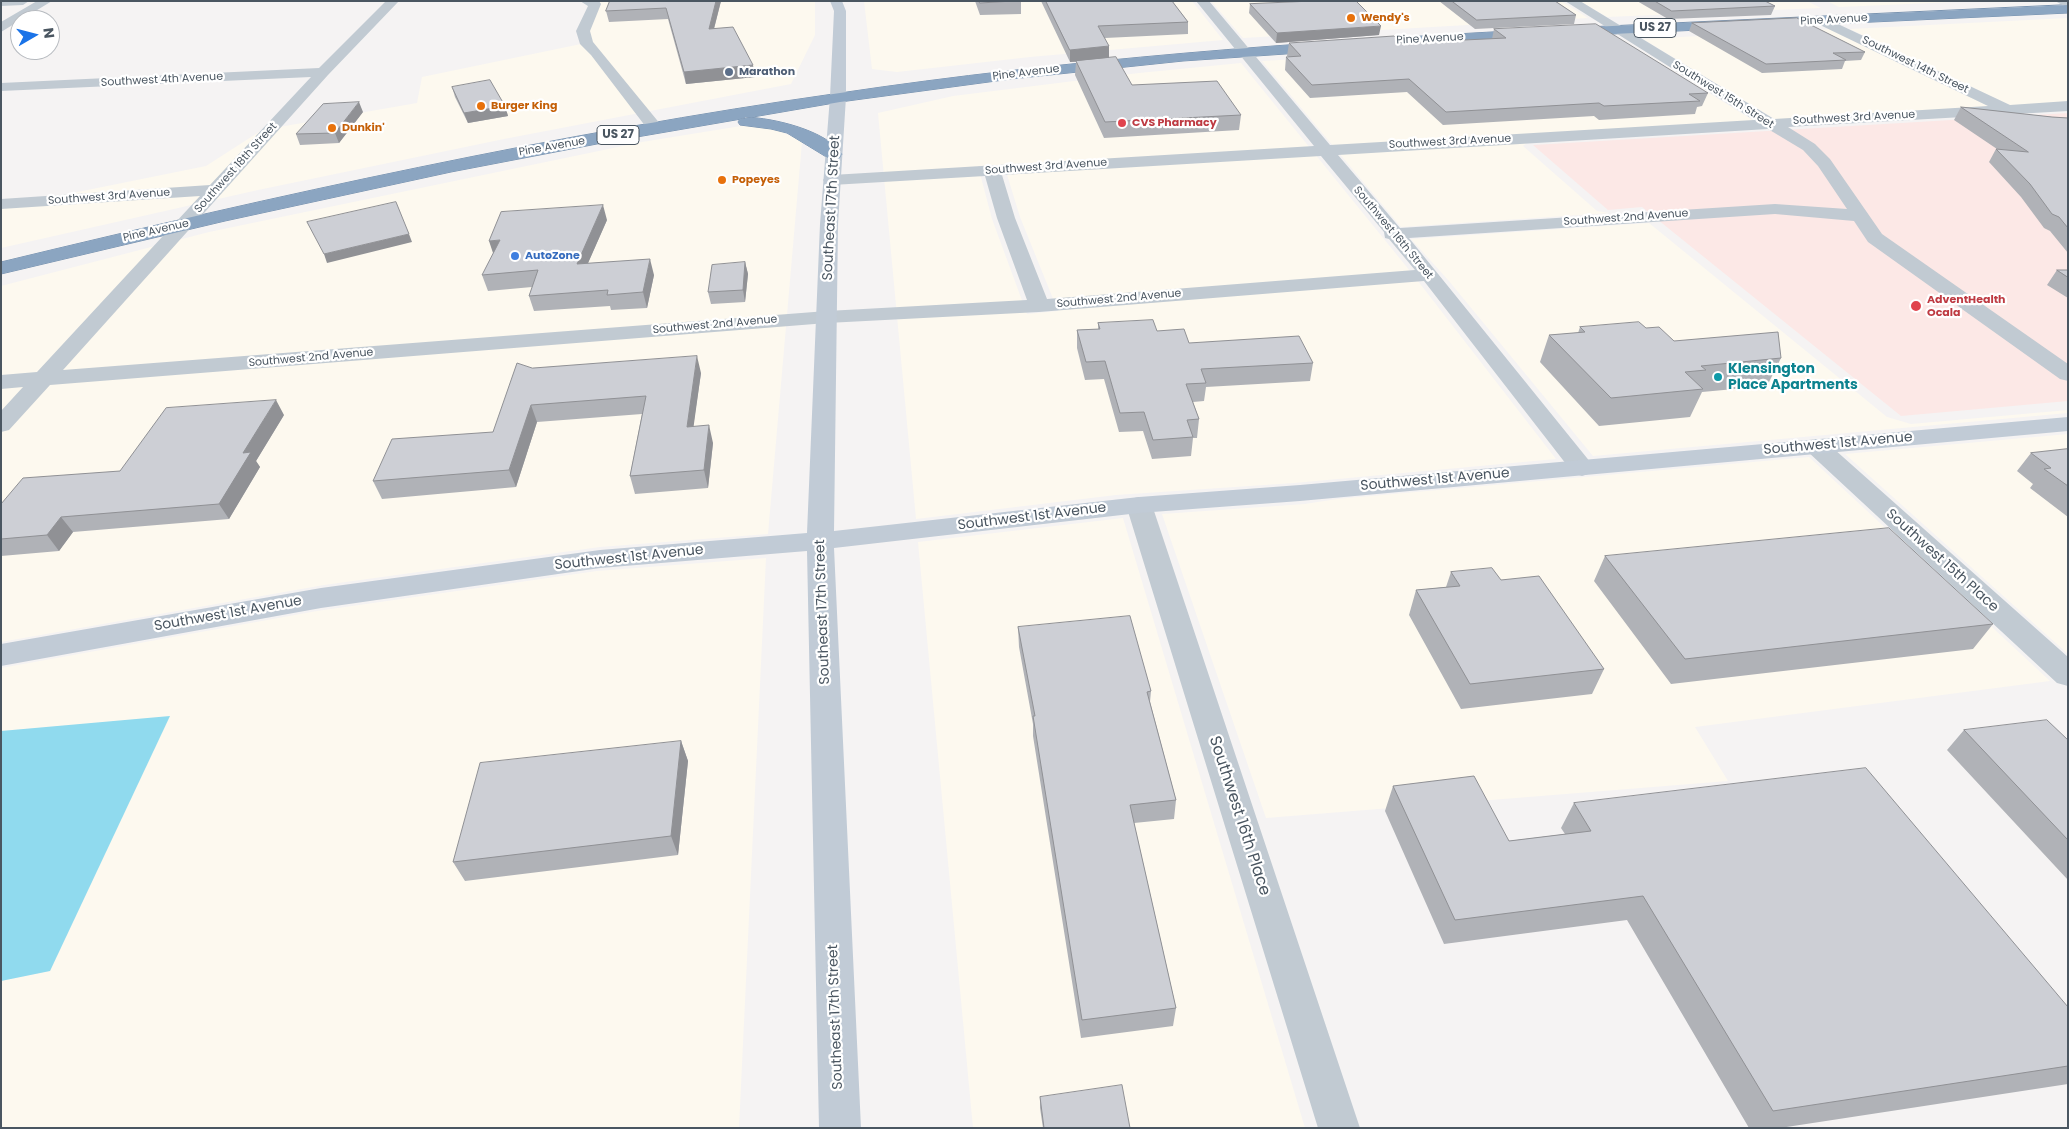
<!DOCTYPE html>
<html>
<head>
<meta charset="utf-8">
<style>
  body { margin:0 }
  #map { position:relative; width:2069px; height:1129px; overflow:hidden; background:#f5f3f3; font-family:Poppins,sans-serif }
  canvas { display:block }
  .frame { position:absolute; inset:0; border:2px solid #4a5661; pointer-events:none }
  .north { position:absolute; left:10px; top:10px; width:50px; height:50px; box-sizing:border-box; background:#fff; border:1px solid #b7bbc0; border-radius:50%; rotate:82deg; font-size:14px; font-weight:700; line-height:20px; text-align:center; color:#4a5661 }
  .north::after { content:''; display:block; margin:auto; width:18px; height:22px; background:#1a73e8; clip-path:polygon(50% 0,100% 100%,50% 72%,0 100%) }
</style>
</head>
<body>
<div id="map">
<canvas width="2069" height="1129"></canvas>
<div class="frame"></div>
<div class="north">N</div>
</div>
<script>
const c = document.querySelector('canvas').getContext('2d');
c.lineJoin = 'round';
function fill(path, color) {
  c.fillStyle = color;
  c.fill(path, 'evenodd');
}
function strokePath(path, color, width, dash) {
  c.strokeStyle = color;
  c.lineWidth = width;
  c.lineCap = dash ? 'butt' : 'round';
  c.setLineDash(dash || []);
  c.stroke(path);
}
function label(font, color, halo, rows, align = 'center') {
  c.font = font + ' Poppins,sans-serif';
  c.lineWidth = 4.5;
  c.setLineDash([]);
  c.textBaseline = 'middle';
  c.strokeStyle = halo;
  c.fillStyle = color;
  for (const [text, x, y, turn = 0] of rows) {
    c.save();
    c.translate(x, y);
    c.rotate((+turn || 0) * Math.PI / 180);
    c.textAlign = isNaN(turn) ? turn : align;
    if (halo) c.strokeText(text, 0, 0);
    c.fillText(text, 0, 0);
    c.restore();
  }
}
const commercial = new Path2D(`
  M596,1h219v34l-24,49 -287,55 -246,51 -257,58v-47l42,-2 163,-33 56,-36 155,-27 5,-26 159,-33z
  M864,1h328l31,39 -193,17 -133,15 -25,-3z
  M1211,1h350l27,17 -345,20z
  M1580,1h227l14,7 -214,9z
  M1827,1h150l-138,6z
  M2068,18v90l-46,3 -172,-82z
  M1831,29l75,38 95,45 -218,12 -140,-85z
  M1623,40l141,87 -236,15 -5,4 74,65 12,2 -208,14 -139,-166z
  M1241,63l173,213 142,183 -262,24 -178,12 -200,24 -38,-406 75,-17 186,-23zM1004,165l16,52 38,94 -31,3 -35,-95 -14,-53z
  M741,126h18l19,4 24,12 -34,392 -168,13 -276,38 -323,57v-356l208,-54 433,-90z
  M1649,223l238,194 24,7 157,-14v3l-475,43 -144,-175 -38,-42z
  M2068,434v220l-223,-200z
  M1809,457l241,224 -355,46 33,54 -462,37 -104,-304 143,-10 32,-5z
  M1123,518l182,610h-332l-55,-586z
  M766,558l-27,570h-738v-147l49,-10 119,-254 -168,14v-63l316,-57 280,-40z`);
const medical = new Path2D(`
  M2068,113v288l-167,15 -259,-209 -34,3 -75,-65z`);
const water = new Path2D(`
  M170,716l-120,255 -49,10v-250z`);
const street = new Path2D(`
  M1,1h28l-6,4 -22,1z
  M37,1h15l-51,31v-10z
  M386,1h13l-71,74 -265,295 764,-59 200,-11 -30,-82 -12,-42 -153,9 -6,-1 -3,-4 3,-4 6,-1 482,-29 -118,-145h13l121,144 424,-25 -189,-119h15l194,118 214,-13 -170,-82 -1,-3 1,-3 5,-1 187,88 58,-4v10l-280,16 27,17 15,15 52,75 186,130v17l-8,-2 -192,-137 -14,-21 -79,-7 -366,24 182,225 3,5 -3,5 -9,3 -9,-3 -149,-192 -385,31 -212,11 -777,62 -41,45 -8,2v-21l22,-24 -22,2v-14l36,-3 163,-176 -199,13v-10l209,-14 101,-108 -310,14v-8l318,-15zM1768,129l35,21 15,16 29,43 -72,-5 -375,24 -62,-73zM1321,156l63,76 1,6 4,1 26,31 -368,29 -32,-81 -13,-43z
  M580,1h19l2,3 -11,27 3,11 68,83 2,3 -2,3h-12l-58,-76 -11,-11 -4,-13 12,-25z
  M2055,1h13v7z
  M1816,439l9,2 243,216v29l-11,-3 -250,-232 -3,-5 3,-5z
  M1139,497l9,2 4,6 208,623h-42l-192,-623 4,-6z`);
const secondary = new Path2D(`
  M830,1h12l4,10v86l-8,127 -4,307 305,-34 161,-12 768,-68v14l-768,70 -161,12 -305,35 27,580h-42l-12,-577 -207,17 -279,40 -320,58v-22l320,-56 279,-38 207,-17 13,-309 10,-127 4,-86z`);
const highway = new Path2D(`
  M2068,5v8l-499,23 -7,-4 7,-4z
  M1529,30l5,1 2,3 -2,3 -351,24 -172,18 -171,23 -238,41 -151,29 -226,49 -224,53v-12c277,-67 557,-129 839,-169 228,-34 459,-51 689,-63z
  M746,117c27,1 80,13 96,37l-2,4h-12l-41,-25 -16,-4 -31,-4 -2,-3 2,-3z`);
const wall = new Path2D(`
  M610,1h111l-7,28 41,48 -69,7 -18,-65 -59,3 -3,-11z
  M975,1h46v13l-41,1z
  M1041,1h131l16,21v12l-83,4 4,20 23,27 109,30 -2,15 -135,8 -29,-63 1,-13h-6z
  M1439,1h116l21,14 -2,9 -99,5z
  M1637,1h128l10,5 -4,9 -103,4z
  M1250,4l129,31 -103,8 -27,-30z
  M1692,23l173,29 -4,8 -16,1 -3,8 -80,4 -73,-42z
  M1494,29l214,64 -6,13 -5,1 -2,7 -96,6 -5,-4 -151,9 -36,-33 -97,6 -25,-28 1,-13h3l-2,-1 2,-13h112l91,-4z
  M452,87l53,19 3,10 -40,7 -13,-26z
  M1961,107l91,10 16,1v135l-18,-22 -6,-3 -23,-31 -32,-35 7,-13h1l-43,-29z
  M363,112l-24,31 -39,2 -4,-11z
  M607,220l-19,43 66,12 -7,33 -36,2 -1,-4 -76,5 -5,-15 3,-9 -44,4 -6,-16z
  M745,262l3,12 -3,28 -34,2 -3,-12z
  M2057,270h11v28l-21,-13z
  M1098,323l59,8 32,12 124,20 -3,18 -104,6 -2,14 -11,1 6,17 -2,19h-4l-2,18 -39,3 -9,-28 -24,1 -15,-53 -19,1 -8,-32v-18l21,-1z
  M1580,327l66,1 28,13 107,17 -14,28 -65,6 -12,25 -91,9 -59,-64 9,-27 29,-2z
  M532,368l169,5 -8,54 20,16 -5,45 -73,6 -5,-18 12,-62 -105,8 -21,65 -134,12 -9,-18 120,-49z
  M284,415l-28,46 4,6 -31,52 -156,13 -14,19 -58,5v-52l119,-33z
  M2068,449v68l-38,-29 3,-4 -16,-13 14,-18z
  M1605,556l388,68 -20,25 -302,35 -77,-103z
  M1451,572l50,8 103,89 -12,25 -131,15 -52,-94 7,-25 30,-3z
  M1018,627l133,64 -1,11 26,98 -2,19 -40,4 42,185 -3,18 -92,12 -48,-302v-12l-14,-77z
  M1964,730l104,10v140l-121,-130z
  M681,741l7,20 -10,94 -213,26 -12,-19z
  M1393,786l116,55 56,-7 -4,-6 13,-25 494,204v77l-288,44h-31l-122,-208 -183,24 -59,-133z
  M1040,1097l90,31h-87l-3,-20z`);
const shadedWall = new Path2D(`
  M716,1h5l-10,39 -2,-11z
  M1381,26l-2,9 -103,8 1,-10z
  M1109,46v12l-39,4v-12z
  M753,65l2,12 -69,7 -2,-12z
  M359,102l4,10 -24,31 -4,-10z
  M505,106l3,10 -40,7 -4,-10z
  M603,205l4,15 -26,59 -4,-15z
  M409,234l3,8 -85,21 -3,-9z
  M500,240l-6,16 -5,-15z
  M650,259l4,16 -7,33 -4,-16z
  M745,262l3,12 -3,28 -2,-12z
  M697,356l4,17 -10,72 -4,-18z
  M276,400l8,15 -28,46 4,6 -31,52 -10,-15 24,-51z
  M531,405l6,17 -21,65 -7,-17z
  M709,425l4,18 -5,45 -4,-18z
  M61,517l12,15 -14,19 -12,-16z
  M681,741l7,20 -10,94 -7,-19z`);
const building = new Path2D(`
  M610,1h106l-7,28 24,-2 20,38 -69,7 -18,-64 -60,3z
  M979,1h34l-33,2z
  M1046,1h126l16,21 -90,4 11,20 -39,4z
  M1313,1h43l25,25 -104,7 -27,-29z
  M1452,1h103l21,14 -99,5z
  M1655,1h110l10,5 -103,5z
  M1797,18l68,34 -32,1 13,7 -80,4 -74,-41z
  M1596,24l112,69 -19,1 11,7 -96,5 -5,-3 -153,9 -37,-33 -97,6 -26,-28 15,-1 -12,-13 105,-7 7,7 105,-5 -12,-9z
  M1116,57l16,28 85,-4 24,34 -136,7 -29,-61z
  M490,80l15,26 -41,7 -12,-26z
  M359,102l-24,31 -39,1 27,-30z
  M1961,107l91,10 16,1v110l-9,-11 -7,-3 -22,-30 -34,-35 32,3z
  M396,202l13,32 -85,20 -17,-32z
  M603,205l-26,59 73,-5 -7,33 -36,3 1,-5 -79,6 9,-26 -56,5 18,-35 -11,1 12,-29z
  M745,262l-2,28 -35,2 4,-27z
  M2057,270h11v7z
  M1153,320l4,11 27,-2 5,14 110,-7 14,27 -112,6 5,14 -20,1 13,35 -12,1 6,17 -40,3 -9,-28 -24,1 -15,-52 -19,1 -9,-32 23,-1 -2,-6z
  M1639,322l7,6 13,-1 15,14 104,-9 3,26 -80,8 5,4 -21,2 18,17 -92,9 -62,-63 36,-3 -5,-5z
  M697,356l-10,71 22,-2 -5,45 -74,6 16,-80 -115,9 -22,65 -136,11 19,-42 101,-7 24,-69 15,5z
  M276,400l-33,53 8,-1 -32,52 -158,13 -14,18 -46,4v-35l22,-26 97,-7 46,-63z
  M2068,449v37l-24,-17 7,-1 -20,-15z
  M1889,528l104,96 -308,35 -80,-103z
  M1492,568l9,12 38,-4 65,93 -134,15 -54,-94 44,-4 -9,-14z
  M1130,616l21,75 -4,1 29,108 -46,5 46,203 -94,12 -49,-304h2l-17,-89z
  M2047,720l21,20v100l-104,-110z
  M681,741l-10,95 -218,26 27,-99z
  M1866,768l202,239v59l-295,45 -130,-215 -188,24 -62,-134 81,-10 35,65 82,-10 -17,-28z
  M1122,1085l8,43h-86l-4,-31z`);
const markers = [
  [1351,18,5,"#e8710a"],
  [729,72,5,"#5c6f8a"],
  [481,106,5,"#e8710a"],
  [1122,123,5,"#e0444e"],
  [332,128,5,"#e8710a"],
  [722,180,5,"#e8710a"],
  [515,256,5,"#3f7fe0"],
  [1916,306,6,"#e0444e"],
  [1718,377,5,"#0f9aa8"]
];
const farFoodnames = [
  ["Wendy's",1361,18],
  ["Burger King",491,106],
  ["Dunkin'",342,128],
  ["Popeyes",732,180]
];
const farStreetnames = [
  ["Pine Avenue",1834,20,-3],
  ["Pine Avenue",1430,39,-3],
  ["Southwest 14th Street",1915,65,26],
  ["Pine Avenue",1026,73,-7],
  ["Southwest 4th Avenue",162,80,-3],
  ["Southwest 15th Street",1723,95,32],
  ["Southwest 3rd Avenue",1854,118,-3],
  ["Southwest 3rd Avenue",1450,142,-3],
  ["Pine Avenue",552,147,-10],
  ["Southwest 3rd Avenue",1046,167,-4],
  ["Southwest 18th Street",236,168,-48],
  ["Southwest 3rd Avenue",109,197,-4],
  ["Southwest 2nd Avenue",1626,218,-4],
  ["Pine Avenue",156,231,-13],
  ["Southwest 16th Street",1393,233,50],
  ["Southwest 2nd Avenue",1119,299,-5],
  ["Southwest 2nd Avenue",715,325,-5],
  ["Southwest 2nd Avenue",311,358,-5]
];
const farServicenames = [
  ["Marathon",739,72]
];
const farHealthnames = [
  ["CVS Pharmacy",1132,123],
  ["AdventHealth",1927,300],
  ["Ocala",1927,313]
];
const farShopnames = [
  ["AutoZone",525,256]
];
const shields = [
  [1655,28,42],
  [618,135,42]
];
const shieldNames = [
  ["US 27",1655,28],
  ["US 27",618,135]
];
const streetNames = [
  ["Southeast 17th Street",832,208,-87],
  ["Southwest 1st Avenue",1838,444,-5],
  ["Southwest 1st Avenue",1435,480,-5],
  ["Southwest 1st Avenue",1032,517,-7],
  ["Southwest 1st Avenue",629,558,-6],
  ["Southwest 15th Place",1942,561,42],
  ["Southeast 17th Street",823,612,-92],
  ["Southwest 1st Avenue",228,614,-10],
  ["Southeast 17th Street",836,1017,-92]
];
const cultureNames = [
  ["KIensington",1728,369],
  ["Place Apartments",1728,385]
];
const nearStreetnames = [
  ["Southwest 16th Place",1239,816,72]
];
fill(commercial, '#fdf9ef');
fill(medical, '#fce8e6');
fill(water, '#90daee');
strokePath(highway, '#7690ad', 1);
fill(street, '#c1cad2');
fill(secondary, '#c1cbd6');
fill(highway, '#8ba5c1');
fill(wall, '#b0b2b7');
fill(shadedWall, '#909195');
fill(building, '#cdcfd5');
strokePath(building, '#909195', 1);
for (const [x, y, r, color] of markers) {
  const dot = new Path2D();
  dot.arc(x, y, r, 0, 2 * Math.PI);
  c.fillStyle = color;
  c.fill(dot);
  strokePath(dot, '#fff', 2);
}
label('bold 11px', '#c56008', '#fff', farFoodnames, 'left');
label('11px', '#4a5661', '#fff', farStreetnames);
label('bold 11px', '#4e5e75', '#fff', farServicenames, 'left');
label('bold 11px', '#be3a42', '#fff', farHealthnames, 'left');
label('bold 11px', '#366cbe', '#fff', farShopnames, 'left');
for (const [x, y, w] of shields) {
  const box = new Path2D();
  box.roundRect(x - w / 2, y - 9.5, w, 19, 4);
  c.fillStyle = '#fff';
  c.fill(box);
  strokePath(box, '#4a5661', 1);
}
label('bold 12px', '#4a5661', null, shieldNames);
label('14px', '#4a5661', '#fff', streetNames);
label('bold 14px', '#0d838f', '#fff', cultureNames, 'left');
label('16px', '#4a5661', '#fff', nearStreetnames);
</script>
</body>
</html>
